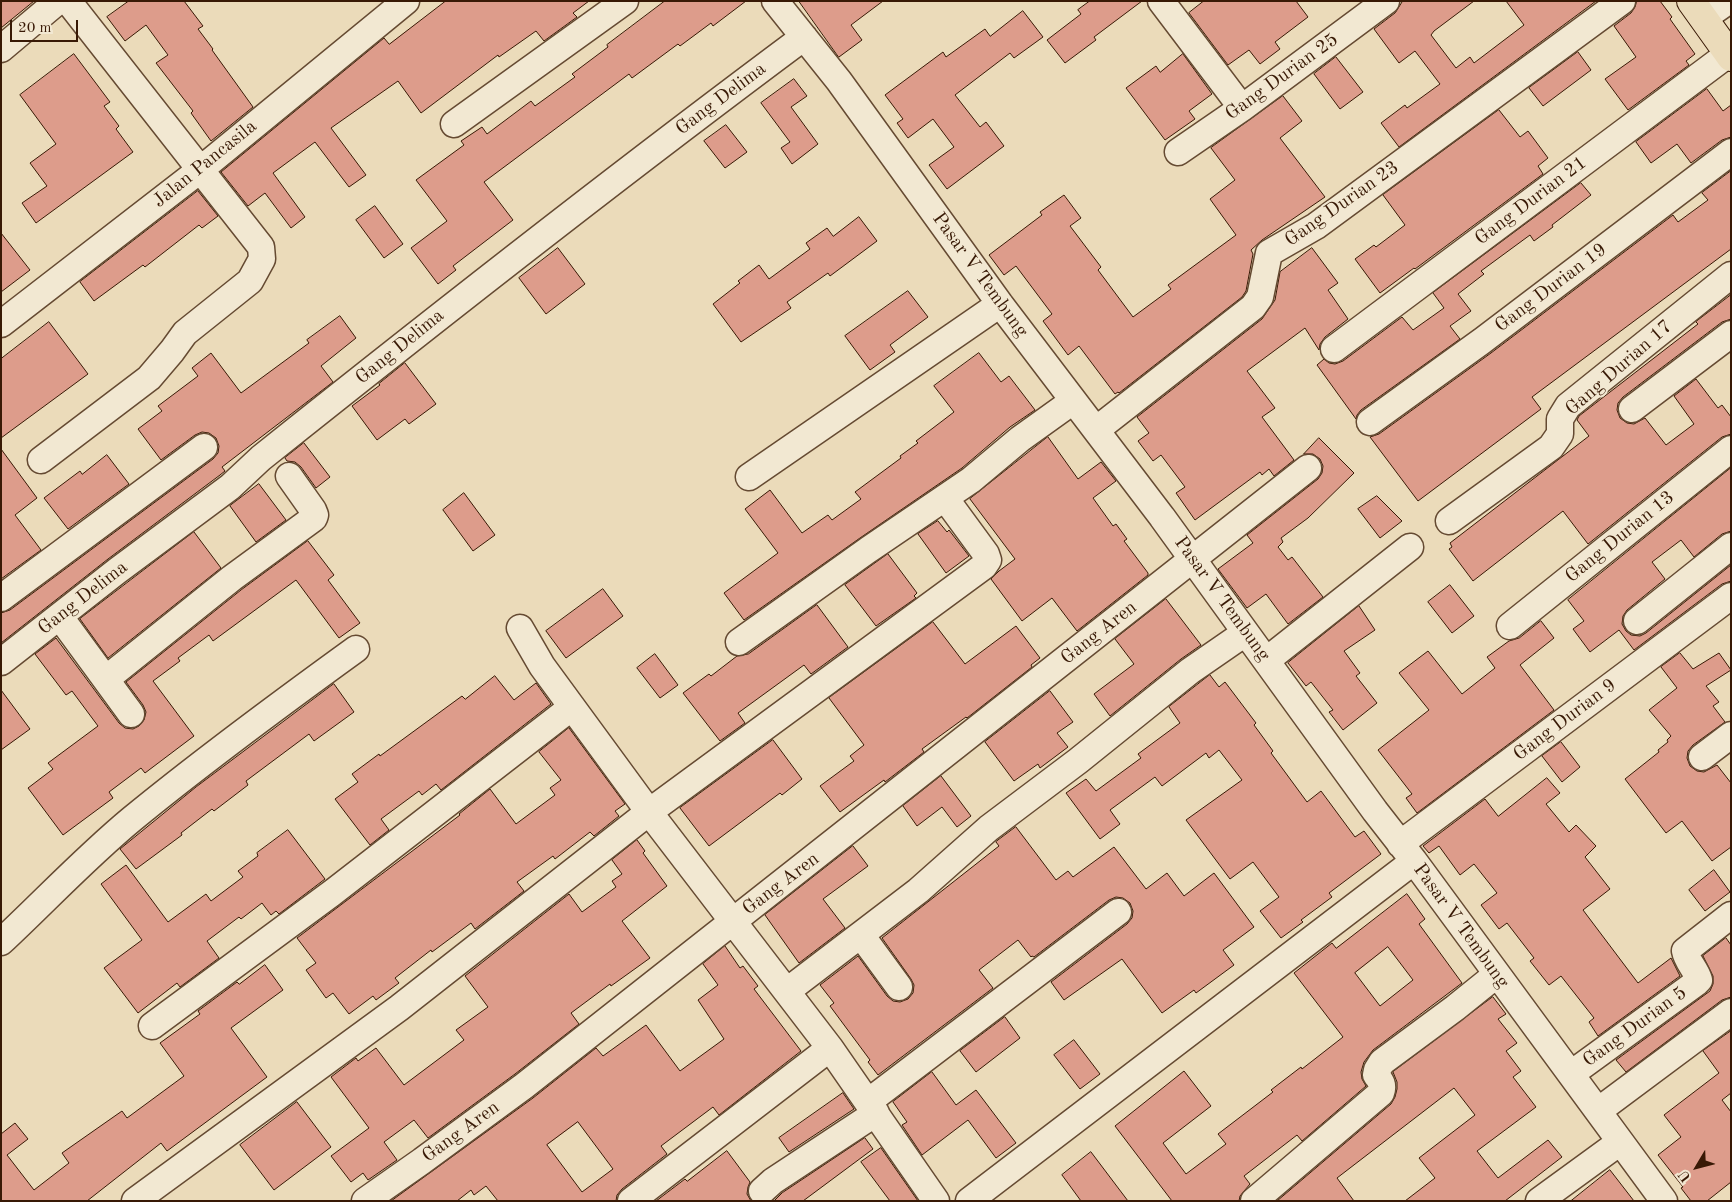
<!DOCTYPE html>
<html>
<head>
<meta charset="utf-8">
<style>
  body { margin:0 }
  #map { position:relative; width:1732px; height:1202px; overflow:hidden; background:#ebdbba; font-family:"Old Standard TT",serif }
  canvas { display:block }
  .frame { position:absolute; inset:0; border:2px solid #381905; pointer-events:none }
  .north { position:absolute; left:1672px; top:1142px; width:50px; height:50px; -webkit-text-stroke:4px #f2e8d2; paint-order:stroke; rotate:233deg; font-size:14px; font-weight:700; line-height:20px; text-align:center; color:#381905 }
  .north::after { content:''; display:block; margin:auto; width:18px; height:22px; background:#381905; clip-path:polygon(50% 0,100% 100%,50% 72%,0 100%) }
  .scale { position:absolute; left:10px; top:20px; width:68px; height:22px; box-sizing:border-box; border:2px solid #381905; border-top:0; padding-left:6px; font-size:15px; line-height:18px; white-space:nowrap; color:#381905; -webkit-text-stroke:4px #f2e8d2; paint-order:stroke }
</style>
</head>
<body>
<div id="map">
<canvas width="1732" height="1202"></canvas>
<div class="frame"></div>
<div class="north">U</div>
<div class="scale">20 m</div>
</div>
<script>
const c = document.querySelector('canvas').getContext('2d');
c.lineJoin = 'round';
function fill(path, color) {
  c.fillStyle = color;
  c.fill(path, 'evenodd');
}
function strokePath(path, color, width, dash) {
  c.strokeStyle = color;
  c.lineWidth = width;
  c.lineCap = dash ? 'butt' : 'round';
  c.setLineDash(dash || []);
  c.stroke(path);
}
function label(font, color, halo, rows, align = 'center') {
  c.font = font + ' "Old Standard TT",serif';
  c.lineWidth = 4;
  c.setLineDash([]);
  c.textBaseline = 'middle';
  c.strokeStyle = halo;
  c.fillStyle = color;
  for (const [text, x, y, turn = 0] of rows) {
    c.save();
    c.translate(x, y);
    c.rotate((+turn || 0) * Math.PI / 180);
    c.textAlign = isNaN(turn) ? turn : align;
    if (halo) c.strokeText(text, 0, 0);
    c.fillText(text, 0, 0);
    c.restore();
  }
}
const building = new Path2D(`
  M1,1h33l-33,27z
  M129,1h55l19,25 -5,3 15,20 -1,1 41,57 -42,34 -20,-28 2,-2 -37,-48 12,-8 -22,-30 -21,16 -18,-24z
  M446,1h143l-16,12 4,4 -33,24 -8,-10 -37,26 -1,-2 -77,58 -23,-32 -67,47 35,47 -17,12 -34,-45 -42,31 32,44 -14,11 -26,-35 -17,13 -27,-34 163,-134 5,6z
  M665,1h81l-33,25 -2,-3 -31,23 -2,-2 -46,34 -3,-4 -145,108 29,38 -60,46 3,4 -18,14 -27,-36 36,-27 -31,-41 48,-35 -3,-4 21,-14 5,7 44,-33 4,5 40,-29 -3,-3 36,-27 -1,-2z
  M799,1h84l-32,24 11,15 -23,17z
  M1090,1h52l-48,36 2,3 -31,23 -18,-23 34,-26 -3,-4z
  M1204,1h92l12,16 -33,25 5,7 -20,15 -11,-14 -21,15 -39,-52z
  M1403,1h71l-40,30 -3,4 25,33 14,-11 4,6 50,-38 -18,-24h90l-197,146 -18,-24 24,-18 2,3 33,-24 -25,-33 -16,12 -25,-34 21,-16z
  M1637,1h23l12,16 -2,2 25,35 -9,7 3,4 -61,45 -23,-31 31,-22 -22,-31 17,-13 4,-6z
  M1023,11l20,26 -29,21 -4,-5 -55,42 25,32 6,-5 18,24 -57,43 -18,-24 25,-18 -21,-28 -25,19 -11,-15 6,-4 -18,-24 58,-43 3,5 39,-28 5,7z
  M1578,52l13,18 -48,36 -14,-18z
  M74,54l36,48 -6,4 15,20 -3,3 17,23 -97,71 -14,-20 25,-17 -17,-23 26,-19 -36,-49z
  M1183,54l29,40 -23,17 6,8 -30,21 -39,-52 30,-22 4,6z
  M1336,57l27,35 -23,17 -26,-35z
  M794,79l13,17 -16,11 27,37 -26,20 -11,-16 9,-6 -29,-39z
  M1707,89l16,22 8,-6v32l-9,3 -31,23 -14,-19 -26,19 -15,-21z
  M1283,96l19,25 -22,17 45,59 -63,43 -11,10 2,4 -7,37 -4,6 -123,96 -1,-1 -3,2 -36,-48 -11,9 -25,-34 9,-7 -36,-48 -12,9 -15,-20 53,-40 -2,-3 24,-17 17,23 -11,8 31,41 -3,3 35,47 38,-28 -3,-4 68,-50 -26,-36 25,-19 -24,-32z
  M1499,110l21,27 8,-6 20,27 -10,8 5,8 -128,95 -1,-1 -34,25 -25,-34 19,-14 2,2 29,-22 -22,-30z
  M726,125l21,27 -22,16 -21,-27z
  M1731,171v78l-199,148 9,12 -123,92 -48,-64 9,-3 112,-81 182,-138 5,7 30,-22 -6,-7z
  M1581,183l10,12 -39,30 1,2 -19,14 -4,-6 -49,36 3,3 -26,20 13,17 -21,15 10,13 -99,71 -4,5 -1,4 -39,-54 7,-6 5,4 6,1 8,-3 59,-44 11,13 31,-22 -11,-15z
  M198,191l20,25 -16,12 -3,-3 -54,42 -2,-2 -49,36 -14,-19z
  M375,206l28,38 -19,14 -28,-38z
  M859,217l18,24 -47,35 -2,-3 -41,29 4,6 -50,34 -28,-38 27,-21 -2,-2 21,-16 10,14 41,-30 -4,-6 21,-15 6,8z
  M1,233l29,37 -29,22z
  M558,248l27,36 -39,30 -27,-36z
  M1312,248l26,35 -10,7 20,29 -23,18 -5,7 -1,6 -14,-22 -58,43 28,37 -13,9 32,43 -20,16 -5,-7 -7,6 -2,-3 -65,48 -19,-27 9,-6 -24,-32 -8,6 -15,-20 11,-8 -12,-16 125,-98 13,-19 5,-28z
  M908,291l20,26 -38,28 5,7 -25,18 -25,-34z
  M1731,295v24l-9,3 -99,75 -5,6 -1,7 3,8 7,5 7,1 11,-6 21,27 28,-21 -20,-28 22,-17 22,29 4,-3 9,12v17l-9,3 -134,107 -25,-33 -90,70 -24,-32 3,-2 -2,-4 139,-107 -12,-16 2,-4 119,-92 -2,-2z
  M340,316l16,22 -35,28 12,16 -111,85 3,4 -5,4 -112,84 -107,84v-30l9,-3 203,-151 5,-6 1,-7 -3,-8 -7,-5 -7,-1 -7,3 -34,25 -23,-31 24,-18 -4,-5 40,-30 -6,-8 19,-15 30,40 68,-50 -2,-3z
  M49,322l39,52 -87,64v-79z
  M979,353l22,29 8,-6 26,34 -25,17 -48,41 -102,70 -116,82 -20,-27 54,-40 -33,-44 25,-19 32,43 26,-18 4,5 29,-21 -6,-7 46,-34 -1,-2 18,-13 -2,-2 38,-29 -20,-26z
  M405,363l31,41 -27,20 -4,-5 -28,21 -25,-34 28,-21 -1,-1z
  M1048,437l30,42 23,-17 15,19 -23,17 20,28 3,-2 11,15 -3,2 24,32v2l-71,56 -25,-33 -30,23 -31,-42 8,-8 16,-12 -45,-60z
  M1319,438l35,35 -46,45 -27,20 2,4 -5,5 10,13 4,-3 31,40 -35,27 -22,-30 -19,14 -29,-39 35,-26 -6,-8 71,-56 4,-6 1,-7 -3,-7 -7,-5h-9z
  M304,443l26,34 -14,11 -15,-21 -6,-5 -8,-1 -2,-3z
  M1,449l36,49 -22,17 26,35 -40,29z
  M107,455l22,29 -61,45 -24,-31 36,-27 2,3z
  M1731,468v63l-9,3 -28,23 -13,-17 -29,22 13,17 -38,31 -4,6 -1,8 4,7 5,4 9,1 6,-3 85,-68v16l-9,3 -88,66 -15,-20 -29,22 -17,-23 11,-8 -16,-21z
  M259,484l27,36 -30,22 -26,-36z
  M464,493l31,42 -22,16 -30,-41z
  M1377,496l25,25 -22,17 -22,-29z
  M938,521l9,11 2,-2 20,26 -23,17 -28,-39z
  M194,532l27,36 -113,90 -28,-39z
  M308,541l26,34 -6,5 32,43 -21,15 -43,-58 -83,61 -4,-6 -31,23 2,3 -27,20 41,55 -49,37 -4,-5 -32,24 4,6 -50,37 -35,-47 25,-19 -5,-6 50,-37 -26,-35 -6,4 -31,-41 21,-16 63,85 6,5 8,1 6,-3 5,-6 2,-8 -3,-7 -17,-23 115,-92z
  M888,554l29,39 -3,3 2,2 -40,28 -31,-41z
  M1450,585l24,31 -22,17 -24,-31z
  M603,589l20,27 -57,42 -20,-27z
  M1166,599l35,46 -20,14 -71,57 -16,-22 40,-30 -19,-25z
  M817,605l31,42 -37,27 -7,-9 -66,48 7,10 -25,18 -37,-48 26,-19 2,2 26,-20 11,-2z
  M1359,606l16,24 -31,21 16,22 -4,3 21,27 -34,27 -14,-18 4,-2 -22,-28 -5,4 -18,-23z
  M1541,621l13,17 -34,27 34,45 -137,103 -11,-15 6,-4 -34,-44 51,-40 -30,-37 29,-22 34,43 33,-26 -8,-11 22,-16 10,-3z
  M933,622l32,42 51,-38 24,32 -9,7 1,2 -65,51 -1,-1 -44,32 2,3 -39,30 -1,-2 -44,32 -20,-26 34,-25 -4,-5 14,-11 -35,-47z
  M1680,653l13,16 26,-16 12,17 -25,16 13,16 -6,4 12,16 -32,23 -5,6 -1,7 3,8 7,5 7,1 13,-7 14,18v64l-19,14 -30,-40 -16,12 -41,-54 34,-27 -1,-2 10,-8 -1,-2 4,-4 -22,-26 28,-22 -16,-21z
  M655,654l23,31 -18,13 -23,-30z
  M1210,675l9,12 6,-5 31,41 -2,2 19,26 -2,2 36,49 14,-11 34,46 9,-6 17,23 -52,39 3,4 -31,23 2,2 -22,16 -21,-27 19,-14 -26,-35 -23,17 -44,-59 56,-40 -23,-30 -10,8 -3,-5 -44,33 -7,-9 -45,33 10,14 -20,15 -34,-46 20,-14 10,12 45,-33 -3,-4 42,-31 -11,-16z
  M495,676l19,24 22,-17 15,21 -110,86 -5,-6 -14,11 -3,-4 -38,28 8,11 -19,15 -35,-46 23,-17 -6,-8 27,-20 1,2 82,-60 3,3z
  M334,684l20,28 -40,29 -5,-7 -63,47 2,4 -34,26 -2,-2 -31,24 1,2 -46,34 -16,-20 76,-62z
  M1,690l29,39 -29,21z
  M1050,691l23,31 -16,11 11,14 -28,21 -2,-4 -24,17 -29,-39z
  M569,728l56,76 -10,7 4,5 -25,20 -4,-4 -35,27 -2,-3 -36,26 7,9 -49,38 -4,-6 -39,29 -1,-2 -36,28 4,5 -23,17 -3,-4 -24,18 -16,-21 -7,5 -20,-28 10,-7 -19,-25 163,-123 -1,-1 31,-25 26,35 39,-29 -5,-7 11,-8 -22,-28z
  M773,740l29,39 -20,16 -2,-2 -71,53 -29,-38z
  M1561,742l19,25 -18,15 -20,-26z
  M941,776l30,40 -14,11 -15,-20 -25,19 -14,-20z
  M1547,778l13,15 -14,11 23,28 7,-7 20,21 -11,11 25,32 -27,21 55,73 33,-25 9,18 -82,60 -9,-14 5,-4 -33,-42 -12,9 -19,-24 4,-3 -27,-35 -8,6 -18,-24 16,-12 -23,-29 -14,11 -21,-29 -10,7 -6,-7 62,-47 13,17z
  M1016,827l40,53 12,-9 5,6 41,-30 32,42 21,-16 17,23 30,-23 40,54 -31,23 11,15 -38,28 -2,-3 -32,23 -40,-54 -58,41 -13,-18 76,-58 5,-6 1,-7 -3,-8 -7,-5 -7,-1 -7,3 -75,57 -2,-1 -1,1 -13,-17 -39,30 14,18 -115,87 -10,-13 2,-2 -40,-54 4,-3 -14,-18 38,-29 29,40 6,5 7,1 8,-3 5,-6 1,-8 -3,-6 -29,-41 117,-92 -3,-4z
  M288,830l37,49 -46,35 -3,-3 -5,4 -9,-12 -21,16 -2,-2 -32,24 12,17 -39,29 -3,-4 -39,30 -34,-45 38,-28 -41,-56 25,-19 42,57 38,-28 5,7 32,-24 -5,-6 20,-15 -1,-3z
  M637,840l8,11 -2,2 24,33 -45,35 28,37 -39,28 -1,-2 -39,29 8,11 -64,50 -87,64 -14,-18 -30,22 13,18 -29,20 -5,-7 -12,9 -20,-26 38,-28 -38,-51 25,-19 2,3 18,-13 28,37 60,-45 -8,-10 32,-23 -23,-31 104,-82 13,18 34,-25 -4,-6 10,-7 -10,-14z
  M853,846l15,20 -45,33 22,29 -46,35 -34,-48z
  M1714,870l16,22 -25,19 -16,-21z
  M1407,894l18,25 -6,5 43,59 -89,67 -9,12 -3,10 1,7 4,7 -64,55 -5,-6 -53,41 6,8 -10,12 -1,5h-67l-57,-75 69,-55 27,35 -48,37 23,31 40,-30 -8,-10 55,-42 -2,-2 30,-23 1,2 41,-32 -49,-64 38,-30 4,5zM1388,947l25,33 -33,26 -25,-33z
  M1726,938l5,7v52l-9,3 -96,72 -10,-12 94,-69 3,-7v-8l-10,-20z
  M725,946l15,22 3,-2 15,20 -4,3 47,62 -82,64 -6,-8 -52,39 6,8 -45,35 -5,6 -1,6h-118l-12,-15 -12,9 -3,-5 -14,11h-66l142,-103 63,-50 7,8 43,-31 34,46 44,-32 -26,-39 20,-15 -15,-21zM578,1122l35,47 -31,23 -35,-47z
  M265,965l18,25 -52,38 36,49 -100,74 -6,-8 -74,58h-86v-67l14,-11 13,16 -21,16 27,35 35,-27 -7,-10 60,-42 5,7 57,-42 -24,-33 40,-29 -2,-3 39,-29 2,2z
  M1493,997l13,17 -8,5 19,24 -11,8 15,20 -8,6 23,30 -59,44 21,27 50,-38 14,17 -57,44h-100l30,-23 -16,-20 56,-43 -21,-27 -117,90 17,23h-77l114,-97 4,-7 2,-8v-7l-4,-10z
  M1005,1017l15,21 -44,34 -16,-21z
  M1731,1031v62l-9,7 9,12v70l-24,19h-16l-10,-13 2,-1 -25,-32 23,-18 -17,-22 55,-42 -16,-22z
  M1074,1040l26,34 -20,15 -26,-34z
  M932,1072l24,33 20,-15 40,53 -20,15 -28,-38 -46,35 -20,-30 5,-3 -14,-20z
  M843,1093l11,16 -65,43 -10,-14z
  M297,1102l34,45 -57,43 -34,-45z
  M865,1138l8,11 -70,52h-29l8,-8z
  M881,1148l37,53h-28l-29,-39z
  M727,1151l23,31 -2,5 -1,7 4,7h-95l29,-22 2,2z
  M1091,1152l37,49h-47l-19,-26z
  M1610,1170l24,31h-63z`);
const street = new Path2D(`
  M775,1l64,80 161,223 162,213 213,294 39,50 250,340
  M1161,1l81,107
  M1704,18l24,-17
  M1,49l57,-48
  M454,124l171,-123
  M1178,152l64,-44 144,-107
  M1,324l199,-154 206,-169
  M1334,349l397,-297
  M1632,409l99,-75
  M1370,422l112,-81 249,-189
  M1096,430l157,-123 7,-10 9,-44 47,-27 306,-225
  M41,460l108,-82 23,-27 13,-18 65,-52 12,-22 -1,-12 -193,-246
  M749,477l251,-173
  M1449,521l102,-74 9,-13v-15l8,-13 163,-131
  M1,598l203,-151
  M60,617l71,97
  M1637,621l94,-75
  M1510,626l221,-177
  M520,628l22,38 107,146 181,236 106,153
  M739,642l129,-92 103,-70 49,-41 53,-38
  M1267,660l143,-113
  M1,662l116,-91 113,-84 31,-29c179,-143 359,-284 543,-421
  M106,679l126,-101 82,-60 1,-3 -2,-5 -24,-34
  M1702,757l29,-22
  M1400,844l331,-248
  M861,935l38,52
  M1,942c44,-41 85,-85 131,-123 72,-59 148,-115 224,-170
  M787,991l131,-100 71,-63 89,-67 112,-90 55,-38
  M152,1026l180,-133 240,-186
  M1571,1074l125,-91 3,-3c-3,-11 -12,-18 -14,-29l46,-36
  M868,1102l250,-190
  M1598,1111l133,-99
  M762,1191l11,-10 103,-68
  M135,1201l264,-193 250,-196 335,-246 4,-6 -2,-6 -41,-56
  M365,1201l57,-40 102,-75 784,-618
  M631,1201l199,-153
  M969,1201l445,-340
  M1254,1201l127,-108c3,-8 0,-12 -5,-18l1,-5 5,-8 73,-54 41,-33
  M1539,1201l81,-59`);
const primary = new Path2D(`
  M1691,1l40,56`);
const streetNames = [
  ["Gang Durian 25",1282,77,-36],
  ["Gang Delima",721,99,-37],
  ["Jalan Pancasila",205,164,-39],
  ["Gang Durian 21",1531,201,-37],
  ["Gang Durian 23",1342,204,-35],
  ["Pasar V Tembung",980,275,54],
  ["Gang Durian 19",1551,288,-37],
  ["Gang Delima",400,347,-39],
  ["Gang Durian 17",1619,368,-41],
  ["Gang Durian 13",1620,537,-39],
  ["Gang Delima",83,598,-38],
  ["Pasar V Tembung",1222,599,54],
  ["Gang Aren",1099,633,-38],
  ["Gang Durian 9",1565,720,-37],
  ["Gang Aren",781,884,-37],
  ["Pasar V Tembung",1461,926,54],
  ["Gang Durian 5",1635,1027,-36],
  ["Gang Aren",461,1132,-36]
];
fill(building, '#dd9c8b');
strokePath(building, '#381905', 1);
strokePath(street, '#654a32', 29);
strokePath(primary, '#381905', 30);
strokePath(street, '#f2e8d2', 26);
strokePath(primary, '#ebdbba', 28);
label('19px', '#381905', '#f2e8d2', streetNames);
</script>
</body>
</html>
